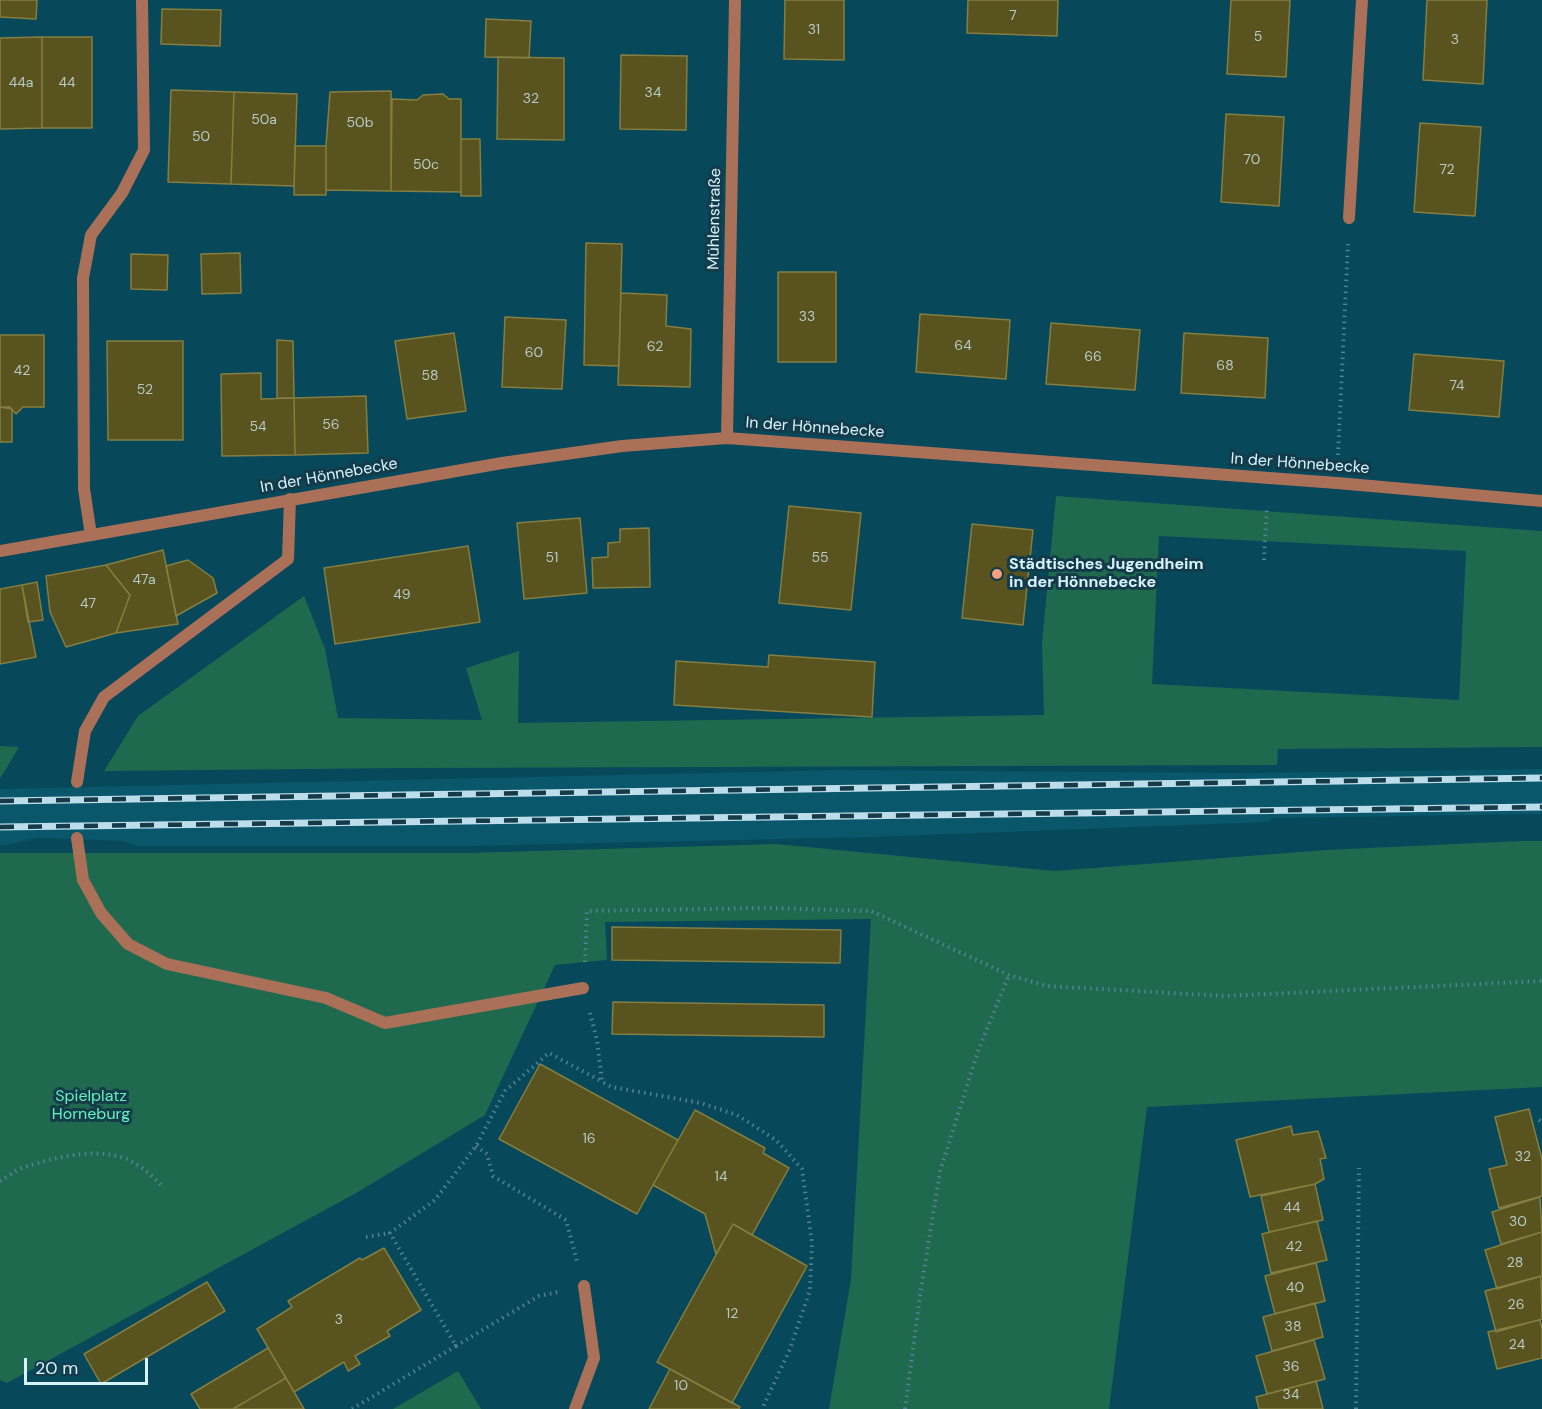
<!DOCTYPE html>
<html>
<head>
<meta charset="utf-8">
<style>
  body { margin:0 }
  #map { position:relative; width:1542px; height:1409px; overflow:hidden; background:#07485b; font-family:"DM Sans",sans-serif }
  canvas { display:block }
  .scale { position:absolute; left:24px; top:1358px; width:124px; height:27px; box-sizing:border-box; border:3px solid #d7f3fe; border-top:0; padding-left:8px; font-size:18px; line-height:21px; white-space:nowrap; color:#d7f3fe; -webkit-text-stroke:4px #143b49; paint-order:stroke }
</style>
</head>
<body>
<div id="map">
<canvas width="1542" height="1409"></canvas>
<div class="scale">20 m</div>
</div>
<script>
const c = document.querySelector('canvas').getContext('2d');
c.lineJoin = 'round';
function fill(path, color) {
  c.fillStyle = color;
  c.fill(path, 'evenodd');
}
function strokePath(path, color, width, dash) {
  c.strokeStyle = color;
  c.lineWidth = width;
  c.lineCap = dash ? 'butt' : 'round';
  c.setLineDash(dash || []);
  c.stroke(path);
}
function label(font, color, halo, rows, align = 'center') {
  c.font = font + ' "DM Sans",sans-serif';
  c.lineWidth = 6;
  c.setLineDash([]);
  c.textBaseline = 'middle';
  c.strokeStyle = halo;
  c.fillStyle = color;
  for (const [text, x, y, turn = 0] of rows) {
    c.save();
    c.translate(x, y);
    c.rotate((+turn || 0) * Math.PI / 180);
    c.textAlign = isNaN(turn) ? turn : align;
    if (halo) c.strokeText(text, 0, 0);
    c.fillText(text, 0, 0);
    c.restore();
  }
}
const built = new Path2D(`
  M1542,769v45l-269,4 -5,4 -394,15 -406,9h-332l-12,-5 -86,-3 -38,8v-57l837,-19 410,3z`);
const green = new Path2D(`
  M1056,496l486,35v216l-264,2 -1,16 -873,3 -300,3 34,-55 166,-120 21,53 13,69 144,2 -16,-52 53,-17 -1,72 526,-8 -2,-72zM1159,536l307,15 -7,149 -307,-16z
  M0,746l19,1 -19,32z
  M1521,841h21v246l-395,20 -38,302h-280l22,-130 20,-360 -266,3 2,38 -52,5 -70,150 -127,77 -351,191 -7,-3v-527h466l310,-9 279,27 271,-21z
  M458,1371l23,38h-88z`);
const building = new Path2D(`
  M0,0h37l-1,19 -36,-2z
  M785,0h59v60l-60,-1z
  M968,0h90l-1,36 -90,-3z
  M1231,0h59l-4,77 -59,-3z
  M1427,0h60l-4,84 -60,-4z
  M162,9l59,1 -1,36 -59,-2z
  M486,19l45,2 -2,37 -44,-1z
  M42,37h50v91h-50z
  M42,37v91l-42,1v-91z
  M621,55l66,1 -1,74 -66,-1z
  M498,57l66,1v82l-67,-1z
  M171,90l63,2 -3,92 -63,-2z
  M391,91v100l-65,-1v-44l4,-54z
  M234,92l63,2 -3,92 -63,-2z
  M443,94l6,5h12v93l-70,-1 1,-92 25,1 6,-5z
  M1226,114l58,3 -5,89 -58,-4z
  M1420,123l61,4 -6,89 -61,-4z
  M461,139h19l1,57h-20z
  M295,146h31v49h-32z
  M586,243l36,1 -3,122 -35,-1z
  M240,253l1,40 -39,1 -1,-40z
  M131,254l37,1 -1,35 -36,-1z
  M778,272h58v90h-58z
  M621,293l46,2 -1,31 25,3 -1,58 -72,-2z
  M920,314l90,6 -4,59 -90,-7z
  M505,317l61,3 -4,69 -60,-2z
  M1051,323l89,7 -5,60 -89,-6z
  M454,333l12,78 -59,8 -12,-78z
  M1184,333l84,5 -3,60 -84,-5z
  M0,335h44v72h-21l-7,7 -6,-7h-10z
  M277,340l16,1 1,57h-17z
  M107,341h76v99h-75z
  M1414,354l90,7 -5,56 -90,-7z
  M261,373v26l33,-1 1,57 -73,1 -1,-82z
  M366,396l2,57 -73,2 -1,-57z
  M0,407l12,2v33h-12z
  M789,506l72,7 -10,97 -72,-7z
  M580,518l7,75 -63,6 -7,-76z
  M972,524l61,6 -10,95 -61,-7z
  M649,528l1,59 -57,1 -1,-30 16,-1v-14l12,-1v-13z
  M468,546l12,76 -145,22 -11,-76z
  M163,550l15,74 -62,9 14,-38 -24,-30z
  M188,560l25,18 4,15 -41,23 -10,-50z
  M106,565l24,30 -14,38 -50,14 -16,-35 -4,-36z
  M37,582l6,38 -15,2 -6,-37z
  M22,585l14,72 -36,7v-75z
  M769,655l106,7 -3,55 -198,-12 2,-44 92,6z
  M612,927l229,3 -1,33 -228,-3z
  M613,1002l211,3v32l-212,-3z
  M540,1064l138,76 -41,74 -138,-75z
  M1529,1109l13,50v37l-43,12 -10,-39 18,-4 -12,-48z
  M695,1110l70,38 -2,5 26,15 -37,67 -19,-11 -17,30 -11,-40 -52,-29z
  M1291,1126l2,9 25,-4 8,27 -6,1 4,20 -9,5 -65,13 -14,-57z
  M1315,1184l8,36 -54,12 -8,-36z
  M1540,1197l2,35 -41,12 -9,-32z
  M1317,1221l10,39 -56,13 -9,-39z
  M733,1224l74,42 -75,137 -75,-41z
  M1542,1232v44l-45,13 -12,-39z
  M384,1248l37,62 -34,21 3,5 -35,20 5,8 -12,7 -4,-9 -50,30 -37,-63 35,-22 -4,-6 72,-43 2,2z
  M1316,1263l9,38 -50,13 -10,-38z
  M1541,1276l1,43 -46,13 -11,-41z
  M207,1282l18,29 -124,73 -17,-30z
  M1315,1303l8,34 -51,14 -9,-34z
  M1540,1320l2,9v29l-45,11 -9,-37z
  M1314,1340l11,39 -58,15 -11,-38z
  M268,1348l18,30 -53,31h-33l-9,-15z
  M670,1369l70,38 -1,2h-90z
  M286,1378l18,31h-71z
  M1316,1381l7,28h-64l-3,-12z`);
const path = new Path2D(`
  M1338,455l10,-211
  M1264,560l3,-54
  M585,962l2,-51 182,-3 102,3 138,64 38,11 178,10 317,-15
  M590,1013l7,27 5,42 10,5 89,16 36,12 39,25 26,29 10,74 -2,47 -20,59 -28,60
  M1539,1120l3,2
  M476,1146l11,8 6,22 73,44 11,41
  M0,1181c8,-5 16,-11 25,-14 30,-10 71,-20 102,-8 14,6 26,18 37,29
  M366,1237l24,-4
  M456,1346l83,-50 19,-4
  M352,1409l104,-63 -66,-113 45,-33 41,-54 29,-55 44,-38 52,28
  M905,1409l15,-113 20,-125 38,-120 31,-76
  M1356,1409l3,-241`);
const lane = new Path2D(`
  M77,782l8,-51 19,-34 184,-138 2,-60
  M77,838l6,42 18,33 27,31 39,20 159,34 59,25 198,-35`);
const street = new Path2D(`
  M1349,218l13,-218
  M727,438l8,-438
  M91,535l-7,-46 -1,-211 8,-43 31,-42 22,-43 -2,-150
  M0,551l502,-88 120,-17 105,-8 610,45 205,18
  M575,1409l19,-51 -10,-72`);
const rail = new Path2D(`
  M0,801l1542,-23
  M0,827l1542,-20`);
const markers = [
  [997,574,6,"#f1a17d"]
];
const numberNames = [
  ["7",1013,16],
  ["31",814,30],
  ["5",1258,37],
  ["3",1455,40],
  ["44a",21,83],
  ["44",67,83],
  ["34",653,93],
  ["32",531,99],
  ["50a",264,120],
  ["50b",360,123],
  ["50",201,137],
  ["70",1252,160],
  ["50c",426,165],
  ["72",1447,170],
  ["33",807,317],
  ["64",963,346],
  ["62",655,347],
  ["60",534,353],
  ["66",1093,357],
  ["68",1225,366],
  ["42",22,371],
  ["58",430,376],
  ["74",1457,386],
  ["52",145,390],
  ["56",331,425],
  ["54",258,427],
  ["51",552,558],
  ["55",820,558],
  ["47a",144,580],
  ["49",402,595],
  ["47",88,604],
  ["16",589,1139],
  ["32",1523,1157],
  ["14",721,1177],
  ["44",1292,1208],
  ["30",1518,1222],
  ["42",1294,1247],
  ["28",1515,1263],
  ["40",1295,1288],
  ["26",1516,1305],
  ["12",732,1314],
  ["3",339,1320],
  ["38",1293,1327],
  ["24",1517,1345],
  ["36",1291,1367],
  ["10",681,1386],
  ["34",1291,1395]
];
const streetNames = [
  ["Mühlenstraße",715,219,-89],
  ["In der Hönnebecke",815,428,4],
  ["In der Hönnebecke",1300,464,4],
  ["In der Hönnebecke",329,476,-10]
];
const poiNames = [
  ["Städtisches Jugendheim",1009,565],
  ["in der Hönnebecke",1009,583]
];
const parkNames = [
  ["Spielplatz",91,1097],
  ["Horneburg",91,1115]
];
fill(built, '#0a566b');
fill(green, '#1f6a4e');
fill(building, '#58531f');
strokePath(building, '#847f41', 1.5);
strokePath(path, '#508494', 4, [1.5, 4.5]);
strokePath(lane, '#aa7158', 12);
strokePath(street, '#aa7158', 12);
strokePath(rail, '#bcdde9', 7);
strokePath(rail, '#143b49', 4.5, [14]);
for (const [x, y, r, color] of markers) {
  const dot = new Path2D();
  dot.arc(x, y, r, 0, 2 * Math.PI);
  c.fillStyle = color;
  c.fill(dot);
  strokePath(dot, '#143b49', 2);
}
label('14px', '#b7cbc6', null, numberNames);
label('16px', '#d7f3fe', '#143b49', streetNames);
label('bold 16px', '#d7f3fe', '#143b49', poiNames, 'left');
label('16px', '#62f4bc', '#143b49', parkNames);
</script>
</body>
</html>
